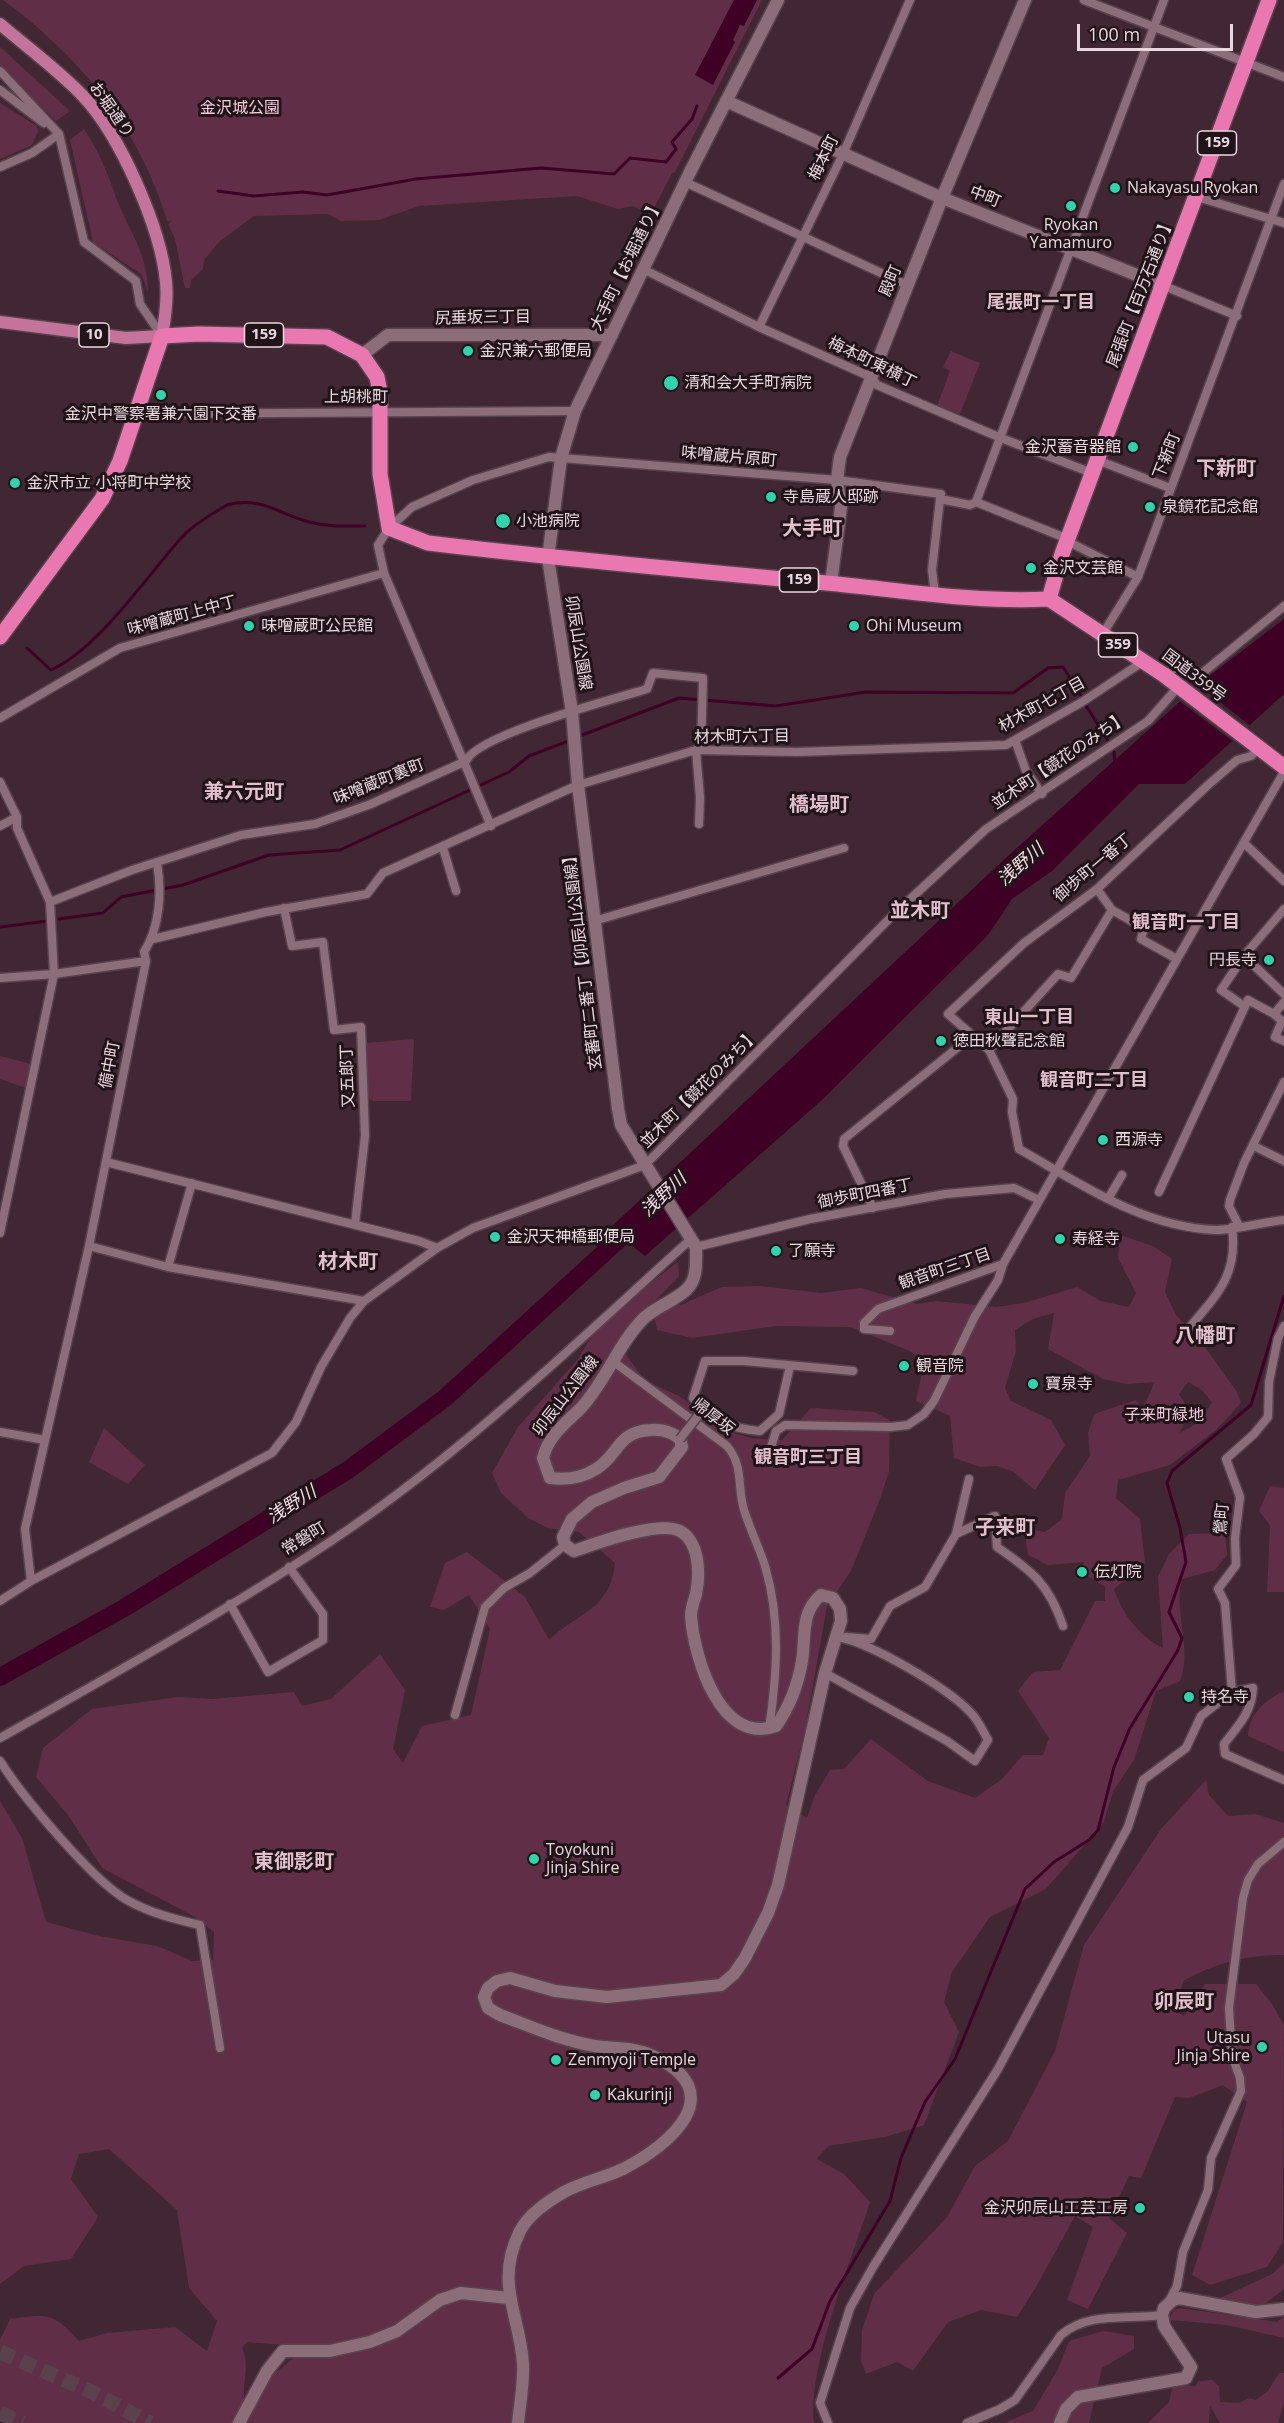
<!DOCTYPE html>
<html>
<head>
<meta charset="utf-8">
<style>
  body { margin:0 }
  #map { position:relative; width:1284px; height:2423px; overflow:hidden; background:#402733; font-family:"Open Sans",sans-serif }
  canvas { display:block }
  .scale { position:absolute; left:1077px; top:24px; width:156px; height:27px; box-sizing:border-box; border:3px solid #e8d7de; border-top:0; padding-left:8px; font-size:18px; line-height:21px; white-space:nowrap; color:#e8d7de; -webkit-text-stroke:4px #201419; paint-order:stroke }
</style>
</head>
<body>
<div id="map">
<canvas width="1284" height="2423"></canvas>
<div class="scale">100 m</div>
</div>
<script>
const c = document.querySelector('canvas').getContext('2d');
c.lineJoin = 'round';
function fill(path, color) {
  c.fillStyle = color;
  c.fill(path, 'evenodd');
}
function strokePath(path, color, width, dash) {
  c.strokeStyle = color;
  c.lineWidth = width;
  c.lineCap = dash ? 'butt' : 'round';
  c.setLineDash(dash || []);
  c.stroke(path);
}
function label(font, color, halo, rows, align = 'center') {
  c.font = font + ' "Open Sans","Noto Sans JP",sans-serif';
  c.lineWidth = 6;
  c.setLineDash([]);
  c.textBaseline = 'middle';
  c.strokeStyle = halo;
  c.fillStyle = color;
  for (const [text, x, y, turn = 0] of rows) {
    c.save();
    c.translate(x, y);
    c.rotate((+turn || 0) * Math.PI / 180);
    c.textAlign = isNaN(turn) ? turn : align;
    if (halo) c.strokeText(text, 0, 0);
    c.fillText(text, 0, 0);
    c.restore();
  }
}
const green = new Path2D(`
  M3,0h759l-87,172 -3,1 -21,41 -18,-8 -15,3 -41,-13 -158,10 -40,14 -38,1 -13,-7 -74,2 -34,25 -16,19 -1,9 -12,11 -1,8h-5l-10,-49 -7,-15 4,-3h-5c-26,-91 -89,-166 -164,-221z
  M0,47l70,64 -14,10 -56,-54z
  M0,103l37,23 1,5 -6,14 -32,14z
  M84,129c15,22 24,45 33,71 13,33 31,54 31,92l-7,-18 -48,-32 -23,-102z
  M951,351l29,12 -20,51 -23,-8 13,-35 -7,-4z
  M414,1039l-3,62h-38l-5,-3 -2,-55z
  M0,1056l31,8 -5,24 -26,-9z
  M1120,1235l33,11 19,13 -7,33 11,23 28,31 33,46 4,11 -25,27 -46,35 -52,15 -2,18 24,21 5,44 -31,26c8,25 25,47 49,59l-5,-71 11,-23 20,-20 36,-1 2,22 -12,15 -33,9c-9,34 11,70 -2,102l-24,10 -22,69 -21,31 -9,31 -58,67 -56,28 -38,55 -8,30 15,30 -35,93 -39,12 -57,9 -11,13 27,15 26,28c-19,60 -62,161 -56,221h-807l-7,-4v-79l10,-21c37,-5 43,-7 69,22l28,-8 68,-6 32,24 10,-30 -28,-33 -12,-78 -68,-61 -30,5 -8,25 27,38 -27,42 -47,7 -24,18v-483l22,37 24,84 53,14 58,10 35,15 21,-1 1,-28 -19,-15 -93,-49 -34,-53 -32,-38 7,-29 49,-39 86,-12 34,2 82,-7 8,14 29,-7 49,-45 25,36 -12,59 10,14 19,-37 49,-11 19,-86 -21,-34 -25,15 -14,-3 15,-44 22,-11 58,45 24,43c31,-29 61,-30 66,-77l-36,-31 -31,-4 -20,-10 -27,-25 -9,-20 26,-46 60,-68 23,-38 77,-59 1,14 -63,66 30,39 33,15 45,34 27,8 31,2 29,-32 63,4 16,8 -1,51 -9,28 -29,72 -24,35 -22,124 -19,75 21,13 8,-23 15,-25 14,-1 27,-30 57,42 47,17 26,-18 22,-25h20l6,-17 -31,-47 15,-19 27,-2 35,-69h10v-14l-23,-15 2,-10 -36,3 -20,-10 -4,-27 21,4 17,-13 3,-26 25,-37 -2,-23 6,-19 42,-14 4,6v17l5,-20 10,-21 -28,2 -24,-5 -55,-30 6,-36 -21,6 -18,11 1,21 -11,37 6,13 40,19 14,25 -30,45 -23,-19 -15,-5 -17,1 -26,-9 -4,-42 -34,-15 8,-38 -14,-12 -59,-24 -76,-1 -83,12 -35,-8 -4,-19 30,-7 39,-17 39,-1 60,7 40,-5 56,16 19,-3 60,6 28,-4 53,-16 24,14 28,6 7,-14 -18,-35zM1188,1382l14,8 10,12 -12,20 -21,11 11,-20 -11,-19zM247,2342l49,4 -2,12 -29,23 -17,36c-1,-6 -3,-13 -4,-20 -1,-17 6,-32 -2,-49z
  M104,1428l41,37 -17,19 -39,-22z
  M1270,1486l14,2v104h-17l3,-67 -11,-14z
  M1284,1691v61l-36,-16c0,-21 17,-36 36,-45z
  M1206,1780l3,15 19,21 28,-2 28,9v132c-36,-1 -69,8 -101,26l-7,29 8,6 21,-32h51l16,20 12,21 -1,217 -16,25 -57,18 -18,-10 55,-173 -24,-17 -34,13 -14,-1 -34,81 -12,-2 -20,42 18,15 -39,76 -21,-9 26,-73 -18,-11 -39,71 -19,30 -36,-7 -33,12 -35,49 -16,-9 -31,12 -5,-13 1,-30 12,-37 73,-77 28,-51 33,-25 47,-90 29,-106 77,-116z
  M1284,2263v26l-26,20 -40,-10 54,-25z
  M1179,2308l98,14 7,-5v21l-57,-13 -58,-5 5,-10z
  M1103,2331l31,5v13l-32,19 -13,55h-85l29,-12 25,-42 11,-28z
  M1279,2373h5v29l-6,21h-58l-10,-17 -1,17h-61l21,-21 4,-17 22,1 4,-5 13,-1 7,6 1,16 19,1 10,-5 7,2 12,-9z`);
const water = new Path2D(`
  M734,0h23l-13,26 -4,-1 -7,15 2,2 -22,43 -18,-10z
  M1284,619v75l-99,90h-46l-87,87 -40,28 -24,36 -166,165 -177,156 -35,-28 399,-373 195,-175z`);
const pier = new Path2D(`
  M1197,684l55,43 -17,16 -57,-43z`);
const stream = new Path2D(`
  M218,191l36,5 49,-4 24,3 89,-16 125,-11 73,6 16,-16 36,4 10,-13 -4,-7 20,-23 5,-13
  M27,648l24,22c49,-23 95,-93 131,-133 12,-13 31,-24 45,-32 34,-9 52,9 82,17 19,5 37,4 56,4
  M1085,704l25,40
  M577,737l102,-39 97,8 90,-14 147,1 35,-25 15,-1 19,30
  M1114,752l1,15
  M59,919l44,-6 18,-16 62,-12 86,-30 71,-5 169,-78 20,-16 42,-16
  M0,927l48,-6
  M778,2378l34,-29 18,-48 60,-100 11,-43 24,-56 30,-43 70,-170 29,-27 35,-22 9,-10 16,-63 16,-39 48,-78 4,-12 -13,-26 17,-50 -6,-34 -13,-45 5,-12 79,-66 33,-109`);
const river = new Path2D(`
  M0,1677l124,-69 224,-138 97,-72 195,-178`);
const highwayTunnel = new Path2D(`
  M0,2352l92,40 58,31
  M0,2413l22,10`);
const street = new Path2D(`
  M1084,0l200,77
  M0,71l59,63
  M0,90l44,33
  M59,134l25,108 52,39 4,23 22,32
  M0,167l32,-14 27,-19
  M685,182l222,103
  M1197,197l87,26
  M643,269l116,58 112,50 6,8 124,53 91,35
  M1162,285l75,31
  M759,327l84,-173 67,-154
  M136,414l439,-3
  M1097,460l73,28
  M976,502l188,-502
  M1067,541l71,36
  M935,594l-3,-24 8,-71
  M1102,635l36,-58 146,-393
  M1164,675l13,-8 23,8 84,-69
  M0,718l120,-70 264,-75
  M1015,740l11,31 16,23
  M1259,748l-8,8 -14,4 -29,25 -111,104 -73,54 -76,71 41,36 24,49 -1,13 7,37c62,35 123,78 197,81 17,0 49,-8 68,-10
  M696,750l4,48 -1,26
  M0,782l17,35v11l33,74 4,72 -54,259
  M0,826l17,-9
  M491,826l-107,-253 -6,-28 11,-17 23,-21 61,-27 76,-23 12,1 276,22 104,14 -1,5 30,6 6,-3 92,37
  M1244,843l40,38
  M443,848l13,43
  M1097,889l15,21 32,18 -3,11 36,20
  M50,902l82,-32 109,-35 74,-11 56,-20 95,-43c11,-26 148,-62 181,-72l6,-16 50,5 -2,72
  M284,908l8,38 31,-4 11,88 27,-3 4,109 -10,88
  M594,921l250,-73
  M153,939l113,-27 101,-18 16,-21 195,-88 118,-35 101,2 209,-7 76,-43 62,-41
  M1244,956l40,38
  M0,978l54,-4 92,-13
  M1284,1002l-10,12 8,7 -7,16 9,4
  M1244,1006l-23,-16 23,-34 40,-47
  M989,1050l69,-76 13,4 41,-68
  M1254,1146l30,15
  M106,1162l313,79 18,7
  M1159,1192l89,-192 26,14
  M1108,1199l14,-24
  M873,1208l-30,-62 1,-7 128,-103
  M1239,1226l-10,-20 1,-6 14,-37 40,-81
  M89,1246l79,21 196,34
  M696,1247l114,-28 135,-25 69,-6 25,12
  M168,1267l24,-84
  M890,1331l-26,-2v-6l14,-14 125,-45
  M1184,1334c30,-37 55,-56 48,-107
  M614,1362l113,84c17,20 10,41 17,64 6,19 15,37 21,56 16,54 12,108 4,163
  M790,1366l-11,48 -19,17c-26,-2 -53,-11 -67,-33l12,-37h39l109,10
  M0,1432l45,8
  M769,1454l7,-23 9,-6 106,2 17,-2 16,-11 10,-13 41,-85 23,-36 5,-16 281,-492
  M956,1534l13,-55
  M31,1581l-6,-52 64,-283 57,-285 -2,-9c16,-25 18,-60 13,-89
  M0,1601l31,-20 241,-128 24,-31 25,-55 29,-49 14,-17 73,-53 36,-20 172,-63 248,-250 93,-86 162,-108 31,-35
  M230,1604l38,68 55,-32v-26l-34,-47
  M846,1637l25,2 19,-33 35,-19 31,-53 39,-18 2,31c35,24 52,37 66,79
  M825,1673l122,68 28,20 13,-21c-5,-9 -10,-20 -17,-27 -23,-25 -100,-70 -133,-76
  M1232,1692l-7,-89 -7,-14 18,-24 -1,-27 5,-41 -14,-38 28,-25 14,-17 1,-35 9,-44 6,-12
  M455,1715l30,-108 19,-19 26,-15 35,-28
  M0,1738c117,-66 234,-131 346,-207 124,-85 233,-191 345,-292
  M0,1761c22,35 92,119 127,139 23,13 47,19 73,25l20,123
  M1168,2303l9,-17 6,-34 25,-62 3,-32 30,-67 -1,-13 -8,-22 -3,-48 14,-110 5,-18 10,-16 26,-22
  M828,2423l-8,-20 30,-95 23,-41 125,-198 130,-242 15,-47 43,-32 15,-32 31,-24 21,-4c-1,24 -15,38 -29,56l1,10 59,26
  M967,2423l33,-14 15,-9 46,-65c28,-24 66,-15 101,-20`);
const secondary = new Path2D(`
  M726,101l216,97 220,87
  M362,355l26,-20h224
  M831,583l10,-76 -4,-27 3,-23 102,-259 83,-198
  M239,2423l28,-52 16,-20h47l40,-9 27,-11 43,-31 21,-7 47,5
  M518,2423c2,-20 6,-39 5,-59 -3,-50 -29,-80 -3,-133 9,-17 27,-29 44,-39 18,-10 40,-14 59,-23 49,-25 108,-77 30,-113 -18,-9 -38,-7 -58,-10 -32,-5 -65,-20 -95,-31l-12,-7 -4,-11 4,-9 9,-7 13,-3 45,13 52,6 114,-12 13,-11 11,-16 23,-45 10,-28 47,-212 16,-52 -1,-12 -7,-11 -12,-3c-21,18 -15,41 -19,66 -4,24 -12,45 -26,65 -56,20 -82,-69 -85,-110 0,-8 3,-15 5,-22 4,-19 4,-52 -16,-63 -21,-11 -83,12 -106,20l-9,-6 -2,-8 9,-18 20,-17 32,-14 35,-11 23,-30 -2,-8c-9,-8 -18,-10 -30,-9 -33,2 -31,25 -54,39 -14,9 -30,11 -46,9l-7,-20c5,-22 23,-35 38,-50 25,-27 37,-64 63,-90 12,-11 30,-17 42,-28 12,-11 10,-28 10,-43l-75,-122 -3,-16 -40,-324 -6,-73 -24,-154 13,-100 14,-47 114,-237 89,-174
  M1060,2423l6,-14 12,-12 108,-19 5,-11 -27,-41 -2,-11 2,-7 9,-8 6,-2 77,14 28,-3`);
const primary = new Path2D(`
  M0,24c28,24 58,46 83,72 37,39 78,132 83,186 2,18 -1,37 -4,54l-36,2 -126,-16`);
const highway = new Path2D(`
  M1049,599l13,-45 207,-554
  M1049,599l115,76 120,92
  M0,637l102,-138 18,-38 42,-125 37,-2 128,3 35,18 15,22 3,15v82l9,54 39,15c132,16 265,28 399,40 73,7 148,20 222,16`);
const streetBridge = new Path2D(`
  M680,1439l21,-27`);
const markers = [
  [1115,188,6,"#2fd4aa"],
  [1071,206,6,"#2fd4aa"],
  [468,351,6,"#2fd4aa"],
  [671,383,8,"#2fd4aa"],
  [161,395,6,"#2fd4aa"],
  [1133,447,6,"#2fd4aa"],
  [15,483,6,"#2fd4aa"],
  [771,497,6,"#2fd4aa"],
  [1150,507,6,"#2fd4aa"],
  [503,521,8,"#2fd4aa"],
  [1031,568,6,"#2fd4aa"],
  [249,626,6,"#2fd4aa"],
  [854,626,6,"#2fd4aa"],
  [1269,960,6,"#2fd4aa"],
  [941,1041,6,"#2fd4aa"],
  [1103,1140,6,"#2fd4aa"],
  [495,1237,6,"#2fd4aa"],
  [1060,1239,6,"#2fd4aa"],
  [776,1251,6,"#2fd4aa"],
  [904,1366,6,"#2fd4aa"],
  [1033,1384,6,"#2fd4aa"],
  [1082,1572,6,"#2fd4aa"],
  [1189,1697,6,"#2fd4aa"],
  [534,1859,6,"#2fd4aa"],
  [1262,2047,6,"#2fd4aa"],
  [556,2060,6,"#2fd4aa"],
  [595,2095,6,"#2fd4aa"],
  [1140,2208,6,"#2fd4aa"]
];
const shields = [
  [1217,143,39],
  [94,335,30],
  [264,335,39],
  [799,580,39],
  [1118,645,39]
];
const shieldNames = [
  ["159",1217,143],
  ["10",94,335],
  ["159",264,335],
  ["159",799,580],
  ["359",1118,645]
];
const parkNames = [
  ["金沢城公園",240,108],
  ["子来町緑地",1164,1415]
];
const streetNames = [
  ["お堀通り",111,110,55],
  ["梅本町",824,158,-64],
  ["中町",985,197,21],
  ["大手町【お堀通り】",627,265,-64],
  ["殿町",891,281,-68],
  ["尾張町【百万石通り】",1141,292,-69],
  ["尻垂坂三丁目",483,318,-1],
  ["梅本町東横丁",872,363,26],
  ["上胡桃町",356,397],
  ["下新町",1167,456,-69],
  ["味噌蔵片原町",729,457,5],
  ["味噌蔵町上中丁",182,616,-15],
  ["卯辰山公園線",578,643,81],
  ["国道359号",1194,676,37],
  ["材木町七丁目",1042,705,-29],
  ["材木町六丁目",742,737,-1],
  ["並木町【鏡花のみち】",1060,761,-34],
  ["味噌蔵町裏町",379,782,-22],
  ["御歩町一番丁",1093,868,-40],
  ["玄蕃町二番丁【卯辰山公園線】",583,959,-97],
  ["備中町",110,1065,-79],
  ["又五郎丁",348,1076,-92],
  ["並木町【鏡花のみち】",700,1089,-45],
  ["御歩町四番丁",865,1194,-11],
  ["観音町三丁目",945,1269,-19],
  ["卯辰山公園線",566,1396,-52],
  ["帰厚坂",713,1417,38],
  ["鶯町",1222,1519,-85],
  ["常磐町",304,1539,-32]
];
const poiNames = [
  ["Nakayasu Ryokan",1127,188],
  ["Ryokan",1071,225,"center"],
  ["Yamamuro",1071,243,"center"],
  ["金沢兼六郵便局",480,351],
  ["清和会大手町病院",684,383],
  ["金沢中警察署兼六園下交番",161,414,"center"],
  ["金沢蓄音器館",1121,447,"right"],
  ["金沢市立 小将町中学校",27,483],
  ["寺島蔵人邸跡",783,497],
  ["泉鏡花記念館",1162,507],
  ["小池病院",516,521],
  ["金沢文芸館",1043,568],
  ["味噌蔵町公民館",261,626],
  ["Ohi Museum",866,626],
  ["円長寺",1257,960,"right"],
  ["徳田秋聲記念館",953,1041],
  ["西源寺",1115,1140],
  ["金沢天神橋郵便局",507,1237],
  ["寿経寺",1072,1239],
  ["了願寺",788,1251],
  ["観音院",916,1366],
  ["寶泉寺",1045,1384],
  ["伝灯院",1094,1572],
  ["持名寺",1201,1697],
  ["Toyokuni",546,1850],
  ["Jinja Shire",546,1868],
  ["Utasu",1250,2038,"right"],
  ["Jinja Shire",1250,2056,"right"],
  ["Zenmyoji Temple",568,2060],
  ["Kakurinji",607,2095],
  ["金沢卯辰山工芸工房",1128,2208,"right"]
];
const neighbourhoodNames = [
  ["尾張町一丁目",1041,303],
  ["観音町一丁目",1186,923],
  ["東山一丁目",1029,1018],
  ["観音町二丁目",1094,1081],
  ["観音町三丁目",808,1458]
];
const waterNames = [
  ["浅野川",1021,865,-41],
  ["浅野川",664,1195,-43],
  ["浅野川",292,1505,-32]
];
const quarterNames = [
  ["下新町",1226,469],
  ["大手町",812,529],
  ["兼六元町",244,792],
  ["橋場町",819,805],
  ["並木町",920,911],
  ["材木町",348,1262],
  ["八幡町",1205,1336],
  ["子来町",1005,1528],
  ["東御影町",294,1862],
  ["卯辰町",1184,2002]
];
fill(green, '#602f47');
fill(water, '#3f0025');
fill(pier, '#402733');
strokePath(stream, '#3f0025', 3);
strokePath(river, '#3f0025', 18);
strokePath(highwayTunnel, '#59414d', 15, [15, 8]);
strokePath(street, '#58434d', 11);
strokePath(secondary, '#58434d', 15);
strokePath(primary, '#58434d', 15);
strokePath(highway, '#58434d', 18);
strokePath(street, '#8c6e7b', 8);
strokePath(secondary, '#8c6e7b', 12);
strokePath(primary, '#c4739b', 12);
strokePath(highway, '#e977b0', 15);
strokePath(streetBridge, '#58434d', 11, []);
strokePath(streetBridge, '#8c6e7b', 8);
for (const [x, y, r, color] of markers) {
  const dot = new Path2D();
  dot.arc(x, y, r, 0, 2 * Math.PI);
  c.fillStyle = color;
  c.fill(dot);
  strokePath(dot, '#201419', 2);
}
for (const [x, y, w] of shields) {
  const box = new Path2D();
  box.roundRect(x - w / 2, y - 12, w, 24, 4.5);
  c.fillStyle = '#201419';
  c.fill(box);
  strokePath(box, '#e8d7de', 1.5);
}
label('bold 15px', '#e8d7de', null, shieldNames);
label('16px', '#f4cadc', '#201419', parkNames);
label('16px', '#e8d7de', '#201419', streetNames);
label('16px', '#e8d7de', '#201419', poiNames, 'left');
label('bold 18px', '#e0becc', '#201419', neighbourhoodNames);
label('italic 18px', '#f2dce5', '#201419', waterNames);
label('bold 20px', '#e0becc', '#201419', quarterNames);
</script>
</body>
</html>
